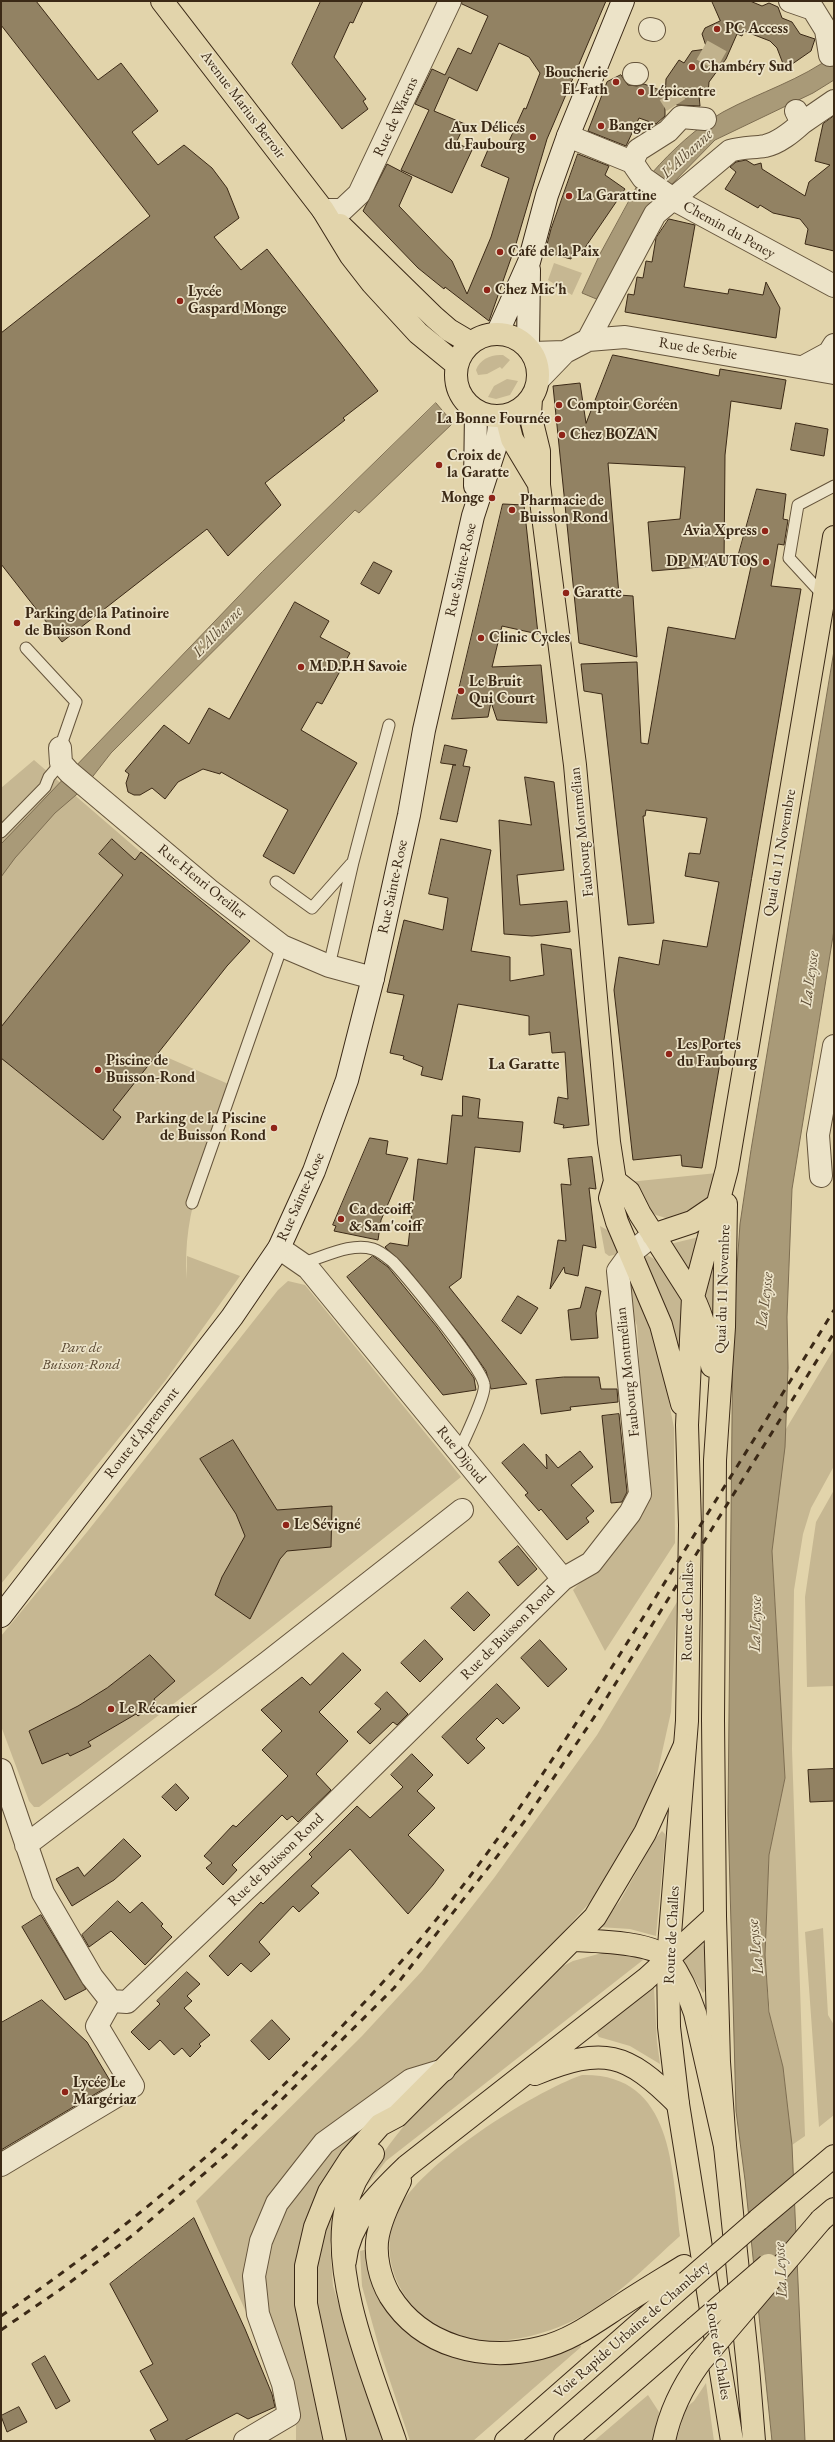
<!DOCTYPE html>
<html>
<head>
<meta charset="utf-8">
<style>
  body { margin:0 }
  #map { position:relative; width:835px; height:2442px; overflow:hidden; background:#e2d4ab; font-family:"EB Garamond",serif }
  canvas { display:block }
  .frame { position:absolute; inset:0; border:2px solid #3b2916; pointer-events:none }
</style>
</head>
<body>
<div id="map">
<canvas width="835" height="2442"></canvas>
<div class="frame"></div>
</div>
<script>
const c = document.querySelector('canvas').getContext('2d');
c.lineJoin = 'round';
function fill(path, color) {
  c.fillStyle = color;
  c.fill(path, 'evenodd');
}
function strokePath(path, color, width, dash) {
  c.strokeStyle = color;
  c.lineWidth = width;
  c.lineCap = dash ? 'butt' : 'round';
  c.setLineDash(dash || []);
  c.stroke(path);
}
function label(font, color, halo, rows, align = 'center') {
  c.font = font + ' "EB Garamond",serif';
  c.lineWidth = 3.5;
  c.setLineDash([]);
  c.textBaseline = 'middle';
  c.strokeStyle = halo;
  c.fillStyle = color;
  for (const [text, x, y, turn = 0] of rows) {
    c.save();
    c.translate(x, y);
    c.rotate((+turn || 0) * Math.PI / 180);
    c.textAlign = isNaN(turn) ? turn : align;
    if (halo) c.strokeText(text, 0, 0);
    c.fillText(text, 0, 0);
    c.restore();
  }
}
const green = new Path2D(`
  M554,263l28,10 -10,22 -24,-15z
  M503,355l7,5 -8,9 -2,-2 -13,7 -9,1 -2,-5c4,-11 15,-16 27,-15z
  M507,379l11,2 -8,14 -14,4 -8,-2 6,-11z
  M34,760l110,95 83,111 -70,87 76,33c-22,63 -52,125 -46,193v-23l53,20 -75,105 -164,203v-796z
  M717,1173l-6,26 -7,10 -35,10 -13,-4 -14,-10 -13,-23z
  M600,1226l11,6 10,19 -7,4 -5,1 -4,-3z
  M699,1237l-9,33 -20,-26z
  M714,1243v74l-13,-25z
  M647,1255l9,5 26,28 1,84 -21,-71 -17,-43z
  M630,1277l18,43 16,56 10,52 1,115 -70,108 -32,-61 38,-39 24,-30 9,-81 -7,-114 -8,-24z
  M288,1281l17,4 156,192 -246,195 -176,135h-5l-5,-6 -28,-75v-90l86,-104 191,-242z
  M834,1349v117l-23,42 -8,26 -9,56 -2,159 13,387 -13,9 -9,-78 -13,-52 -5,-60 4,-100 16,-77 -13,-227 14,-122z
  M834,1490v196l-27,1 -2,-90 11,-75z
  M677,1602l-6,110 -16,72 -18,45 -45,71 -52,58 -153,149 -92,163 -1,31 29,140h-27v-18l-100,-222 166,-165 60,-65 72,-93 103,-143z
  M662,1831l3,3v6l-9,96 -26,-7 -31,-2 21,-26 35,-62z
  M823,1928l5,87 6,10v90l-15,12 -14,-195z
  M700,1944h3l1,3 1,44 -2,2 -10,-16 -13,-15z
  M602,1953l32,2 9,5 -257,201 -28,36c27,-58 75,-105 120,-149 27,-27 55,-54 83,-81l12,-6z
  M654,1988l3,54 3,22 -30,-18 -31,-9 -3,-5 54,-43z
  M582,2075c91,-2 90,93 98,161 -34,30 -70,69 -112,87 -24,11 -52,18 -78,18 -66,0 -121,-66 -93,-129 21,-47 136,-120 185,-137z
  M340,2191l-10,54 3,41 49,155h-40c-12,-61 -39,-150 -20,-210 5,-14 12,-27 18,-40z
  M368,2249l4,28 78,77 130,-12 1,5 -108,94h-63l-30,-90 -18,-65 -2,-35z
  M706,2383l8,58h-38l10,-33 8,-7z
  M648,2395l11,17 -3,29h-62z`);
const water = new Path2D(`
  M834,55v25l-21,13 -98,47 -48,49 -15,-16c19,-22 45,-46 71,-61 37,-20 78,-32 111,-57z
  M639,183l19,12 -52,108 -24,-10 18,-39z
  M436,403l17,20 -94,90 -4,-3 -244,243 -28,36 -28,24 -40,45 -14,19v-33l261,-272z
  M834,651v279l-42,259 -5,128 1,51 -3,79 -13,104 13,227 -16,77 -4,100 4,57 14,55 9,78 13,296h-33l-27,-261 -9,-69 -8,-298 5,-489 7,-100 11,-74z`);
const building = new Path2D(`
  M1,1h35l62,79 23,-17 37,48 -26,21 26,33 26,-20 28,23 15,20 12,30 -25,19 27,33 26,-21 111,142 -35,27 2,2 -80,63 16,22 -53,51 -21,-27 -145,113 -61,-78v-231l149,-117 -149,-191z
  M321,1h42l-10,22 -3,-1 -16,35 32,42 -3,2 5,8 -26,20 -50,-65z
  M462,1h144l-59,138 -31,105 -27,77 -44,-34 -1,2 -26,-21 -55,-57 24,-47 25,13 -13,29 53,55 15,33 24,-57 18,-59 -28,-12 9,-21 15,5 19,-42 2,1 14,-36 -11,-16 -30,-14 -22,48 -28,-14 -15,34 31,13 -9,19 16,7 -20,43 -51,-23 28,-60 -14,-6 17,-35 13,6 13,-27 13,6 17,-38 -26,-12z
  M712,1h38l12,5 7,-3 9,4 4,11 10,4 8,12 15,5 -4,12 -26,18 -8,-21 -7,-7 -26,-10 -2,5 -5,-2 -11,25 -17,23 -1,12 -9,1 1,11 -23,-1 -12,-6 1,-20 13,-19 5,3 8,-12 15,-2 -5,-15 3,-6 15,-7z
  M621,75l7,10 9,1 7,-2 21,8v24l-9,8 -17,-6 -13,28 -38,-15 19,-49z
  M834,116v135l-29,-7 3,-15 -8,-10 -27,-6 -13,-8 -2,3 -33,-19 11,-17 -6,-5 6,-5 10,-2 8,5 7,-2 1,6 43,27 4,-14 21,-17 -15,-4 8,-37z
  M578,154l31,12 -4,9 20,14 -43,63 -9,-5 -2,12 -26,-7 6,-23z
  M669,219l26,6 -11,62 44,7 1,-5 34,6 3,-13 14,26 -4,30 -151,-26 3,-18 6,1 3,-18 6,1 3,-17 6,1 4,-24z
  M613,355l106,21 1,-7 66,11 -5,29 -50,-8 -6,54 -1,110 -72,6 -4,-49 32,-3 5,-52 -77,-4 11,132 14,1 4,61 -58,-14 -26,-257 27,-3 6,40z
  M796,423l32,6 -4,27 -33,-6z
  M757,489l29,5 -3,25 5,1 -4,25 -6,-1 -7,42 30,3 -99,579 -20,-2 -1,-11 -48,5 -19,-170 5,-33 40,8 4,-25 44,7 12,-65 -34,-6 4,-23 11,1 7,-36 -61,-8 -1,6h-2l11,107 -26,2 -26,-231 -18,-3 -3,-27 56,-2 4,81 7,1 20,-117 67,12 17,-77 -16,2z
  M503,504l21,1 14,129 -36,-8 -10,41 49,-2 6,58 -50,-3 -6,-18 -3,15 -36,2z
  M374,562l18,9 -13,23 -18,-10z
  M295,602l34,19 -9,16 30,16 -28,51 -5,-2 -16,28 56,33 -63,111 -31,-18 25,-46 -67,-38 -1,2 -17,-5 -25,13 -13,17 -13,-11 -12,7h-6l-6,-3 -2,-9 3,-9 -4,-3 39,-46 25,19 20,-36 20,11z
  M445,745l22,5 -4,16 7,1 -13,55 -17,-3 13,-54h3l-15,-2z
  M525,777l29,5 10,88 -47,5 3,30 47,-4 3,31 -38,4 -28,-2 -5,-114 32,5z
  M112,839l23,21 6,-8 109,89 -23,25 -114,144 8,7 -18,23 -102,-82v-31l122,-152 -24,-21z
  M441,839l50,11 -20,101 39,6v24l34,-6 -3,-31 30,5 18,176 -26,3 1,-3 -10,-2 4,-26 10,2 -3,-47 -13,1 -2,-21 -21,3v-19l-71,-12 -16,76 -21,-5 2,-8 -20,-8 1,-3 -14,-3 14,-58 -17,-3 17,-72 39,10 5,-32 -19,-4z
  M463,1096l17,3 -2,19 45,4 -3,30 -45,-5 -14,131 -12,9 78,97 -36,5 -5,-18 -23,-33 -57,-71 -21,-20 5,-4 18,3 10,-87 29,5 5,-49 10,1z
  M370,1138l18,3 -2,13 22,4 -27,62 -3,20 -44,-9 2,-5 -3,-1z
  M592,1157l4,32 -7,-1 7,60 -13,-3 -5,31 -13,-3 -1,-6 -14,22 8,-49 8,1 -5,-57 10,1 -3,-26z
  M373,1256l15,11 49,60 37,51 2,12 -33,5 -96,-118z
  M586,1287l15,4 -5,22 2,25 -27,2 -3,-30 12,-2z
  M518,1296l20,12 -17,26 -19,-13z
  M564,1377h35l2,12h16l1,13 -48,5 1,3 -30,4 -5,-34z
  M619,1414l8,78 -5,10 -11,1 -9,-87z
  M233,1440l44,70 55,-4 -1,41 -44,4 -7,8 -30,60 -35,-24 7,-18 23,-41 -9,-22 -36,-55z
  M524,1444l23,25 -1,-15 12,14 22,-17 13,16 -22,18 23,26 -8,7 3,4 -22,18 -26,-31 -2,2 -14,-16 3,-2 -26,-30z
  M518,1546l19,23 -19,17 -19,-24z
  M468,1592l22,23 -16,16 -23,-23z
  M425,1640l18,19 -23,23 -19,-19z
  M540,1640l27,29 -19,18 -27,-29z
  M343,1653l18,17 -42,42 29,29 -32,33 15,16 -33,32 -6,-6 -5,4 -5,-5 -50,50 5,5 -14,15 -17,-17 6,-5 -8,-7 29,-31 3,2 52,-51 -26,-26 20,-19 -21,-21 41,-33 8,8z
  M150,1655l25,26 -21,18 2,4 -18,13 -2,-2 -48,28 3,4 -21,10 -2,-3 -26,11 -13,-33 49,-25 29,-18z
  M497,1684l23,24 -17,16 -6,-6 -21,21 9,9 -17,16 -26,-27z
  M387,1692l21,22 -11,11 -4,-3 -23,22 -13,-12 24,-23 -6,-5z
  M412,1754l21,21 -16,16 18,17 -27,27 36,35 -11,15 -25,29 -58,-65 -39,37 8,7 -20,19 -6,-6 -34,36 11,12 -19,18 -10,-9 -13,13 -19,-20 52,-54 2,2 49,-47 -3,-3 48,-48 13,12 33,-31 -12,-12z
  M834,1769v32l-24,1 -2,-32z
  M176,1784l13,14 -13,13 -14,-14z
  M124,1839l17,17 -27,24 -42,26 -16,-27 22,-12 6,9z
  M118,1901l12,12 12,-11 21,22 -2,2 11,11 -27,28 -34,-34 -22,16 -7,-12z
  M41,1915l45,74 -21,11 -43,-73z
  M187,1972l13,12 -13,12 5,5 -8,7 26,27 -11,9 2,2 -11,11 -8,-9 -8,7 -14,-15 -11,10 -18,-18 29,-28 -3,-3z
  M42,2000l45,42 25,42 -111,66v-127z
  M272,2020l18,19 -21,21 -18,-19z
  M194,2218l51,111 27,65 3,13 -27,12 -11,-6 -53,28h-28l-6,-11 18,-10 -28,-49 13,-7 -43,-80z
  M45,2356l25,45 -14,8 -24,-45z
  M19,2407l8,15 -20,10 -6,-16z`);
const streetTunnel = new Path2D(`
  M702,50l21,12
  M669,94l7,11`);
const lane = new Path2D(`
  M824,596l-35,-38 9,-53 36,-19
  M26,648l50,54 -16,46
  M1,832l44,-45 4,-10 12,-14
  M276,882l36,26 39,-44
  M329,966l24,-104 36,-137
  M192,1203l90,-257
  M302,1263c21,-5 48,-21 71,-14 7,2 14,8 20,13 15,16 88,105 91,122 3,10 -20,55 -25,68`);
const street = new Path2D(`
  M790,1l23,8 13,21 4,25
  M650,29l4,1
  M634,74h3
  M705,119l-24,-2 -13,14 -30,19 -6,12 11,16 30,21 161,87
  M802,123l32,-22
  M568,136l64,26
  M323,210h19l17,-16 91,-193
  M588,340l67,-126 75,-63c12,-4 23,-3 35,-5 14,-3 27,-14 37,-23l-6,-12
  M532,353l33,-1
  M805,366l24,-13 5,-8
  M538,380l27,-28 23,-12 37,-3 209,36
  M60,748l1,15 8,9 140,118 73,56 47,20 44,12
  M821,1176l-3,-41 16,-89
  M279,1248l29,20 255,311
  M1,1770l42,123 49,84 19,24 16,1 181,-172 255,-251 28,-16 39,-50 10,-19 -22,-223 13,-18 22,-18
  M26,1845l242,-183 194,-152
  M1,2165l132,-79 -36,-60 14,-25
  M245,2441l44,-26 -6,-31 -25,-70 -4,-38 7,-35 16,-38 47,-60 87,-63 33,-10`);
const secondary = new Path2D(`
  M497,334l32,-72 18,-67 21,-59 55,-135
  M528,347l1,-77
  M475,486l1,-75
  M1,1616l231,-299 47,-69 35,-77 33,-91 26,-102 36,-163 15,-85 49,-214 24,-74 3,-25`);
const primary = new Path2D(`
  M162,1l161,209 28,46 21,27 46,50 39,32
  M340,225l94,92 15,13 22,13
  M456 375a41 41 0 1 1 82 0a41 41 0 1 1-82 0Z
  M531,399l-1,15 9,37v34l36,280 34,377 6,39 -5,17 7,24 44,103 21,79
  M506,416l6,23 27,45
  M615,1181l14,11 11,22 53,83c11,22 16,45 19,69
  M726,1204l-2,123 -9,133 -2,259 2,197 4,146 6,84 23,221 6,74
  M653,1235l39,-13 25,-17
  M732,2441l-54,-337 -9,-77 -1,-68 19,-238 3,-196 -3,-100 6,-128 34,-128 107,-632`);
const highway = new Path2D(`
  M574,1940c22,1 81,2 95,20 11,15 20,35 26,53l30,133
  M535,2074c69,-28 91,-22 143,30
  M373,2154c-13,16 -23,33 -27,54 -16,68 27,168 49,233
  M400,2181c-9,18 -18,35 -22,54 -4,20 2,44 12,61 32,51 94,66 150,52 30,-7 54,-25 80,-42 21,-14 43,-27 64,-40
  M758,2220l76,-64
  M821,2220l13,-11
  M345,2261c4,-40 35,-69 62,-95l239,-187 69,-63
  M335,2441l-29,-137v-38l9,-39 14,-35 22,-34 29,-33 17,-9 198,-199 50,-84 40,-88
  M506,2441l181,-159
  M565,2441l130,-113
  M664,2441c6,-30 18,-54 36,-79`);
const rail = new Path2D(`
  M1,2316c141,-96 269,-209 383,-335 102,-113 185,-245 265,-373 61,-99 124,-198 185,-298
  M1,2330l60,-41 72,-54 95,-82 166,-165 130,-166 75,-112 235,-377`);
const highwayBridge = new Path2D(`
  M687,2282l71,-62
  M695,2328l73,-63
  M700,2362l121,-142`);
const markers = [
  [717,29,4,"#8f2418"],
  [692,67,4,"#8f2418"],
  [616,82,4,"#8f2418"],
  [641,92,4,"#8f2418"],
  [601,126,4,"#8f2418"],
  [533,137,4,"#8f2418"],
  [569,196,4,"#8f2418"],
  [500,252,4,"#8f2418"],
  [487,290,4,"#8f2418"],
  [180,301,4,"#8f2418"],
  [559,405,4,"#8f2418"],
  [558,419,4,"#8f2418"],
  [562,435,4,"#8f2418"],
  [439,465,4,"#8f2418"],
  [492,498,4,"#8f2418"],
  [512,510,4,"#8f2418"],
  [765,531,4,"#8f2418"],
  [766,562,4,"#8f2418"],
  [566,593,4,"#8f2418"],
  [17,623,4,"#8f2418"],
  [481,638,4,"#8f2418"],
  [301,667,4,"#8f2418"],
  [461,691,4,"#8f2418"],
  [669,1054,4,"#8f2418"],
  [98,1070,4,"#8f2418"],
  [274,1128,4,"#8f2418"],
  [341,1219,4,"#8f2418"],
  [286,1525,4,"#8f2418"],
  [111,1709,4,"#8f2418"],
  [65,2092,4,"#8f2418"]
];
const poiNames = [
  ["PC Access",725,29],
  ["Chambéry Sud",700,67],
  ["Boucherie",608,73,"right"],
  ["El-Fath",608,90,"right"],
  ["Lépicentre",649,92],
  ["Banger",609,126],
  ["Aux Délices",525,128,"right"],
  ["du Faubourg",525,145,"right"],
  ["La Garattine",577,196],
  ["Café de la Paix",508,252],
  ["Chez Mic'h",495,290],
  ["Lycée",188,292],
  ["Gaspard Monge",188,309],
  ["Comptoir Coréen",567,405],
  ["La Bonne Fournée",550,419,"right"],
  ["Chez BOZAN",570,435],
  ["Croix de",447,456],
  ["la Garatte",447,473],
  ["Monge",484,498,"right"],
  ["Pharmacie de",520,501],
  ["Buisson Rond",520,518],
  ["Avia Xpress",757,531,"right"],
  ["DP M'AUTOS",758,562,"right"],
  ["Garatte",574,593],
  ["Parking de la Patinoire",25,614],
  ["de Buisson Rond",25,631],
  ["Clinic Cycles",489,638],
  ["M.D.P.H Savoie",309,667],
  ["Le Bruit",469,682],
  ["Qui Court",469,699],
  ["Les Portes",677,1045],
  ["du Faubourg",677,1062],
  ["Piscine de",106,1061],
  ["Buisson-Rond",106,1078],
  ["Parking de la Piscine",266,1119,"right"],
  ["de Buisson Rond",266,1136,"right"],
  ["Ca decoiff",349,1210],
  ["& Sam'coiff",349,1227],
  ["Le Sévigné",294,1525],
  ["Le Récamier",119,1709],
  ["Lycée Le",73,2083],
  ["Margériaz",73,2100]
];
const streetNames = [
  ["Avenue Marius Berroir",243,105,53],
  ["Rue de Warens",396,117,-65],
  ["Chemin du Peney",729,230,29],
  ["Rue de Serbie",698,349,9],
  ["Rue Sainte-Rose",461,570,-77],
  ["Faubourg Montmélian",582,832,-96],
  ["Quai du 11 Novembre",780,853,-80],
  ["Rue Henri Oreiller",202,882,39],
  ["Rue Sainte-Rose",393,887,-78],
  ["Rue Sainte-Rose",301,1197,-66],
  ["Quai du 11 Novembre",723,1289,-88],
  ["Faubourg Montmélian",628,1372,-96],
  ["Route d'Apremont",142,1433,-52],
  ["Rue Dijoud",461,1455,51],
  ["Route de Challes",688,1612,-89],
  ["Rue de Buisson Rond",508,1633,-45],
  ["Rue de Buisson Rond",276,1860,-44],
  ["Route de Challes",672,1935,-87],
  ["Voie Rapide Urbaine de Chambéry",632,2330,-41],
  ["Route de Challes",718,2351,81]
];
const parkNames = [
  ["Parc de",81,1348],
  ["Buisson-Rond",81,1365]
];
const waterNames = [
  ["L'Albanne",687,154,-43],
  ["L'Albanne",218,632,-46],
  ["La Leysse",810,979,-82],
  ["La Leysse",765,1300,-83],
  ["La Leysse",756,1624,-89],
  ["La Leysse",756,1947,-96],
  ["La Leysse",781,2270,-93]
];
const neighbourhoodNames = [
  ["La Garatte",524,1065]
];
fill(green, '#c6b792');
fill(water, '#a99a78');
strokePath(water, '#7d6d51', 1);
fill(building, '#928263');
strokePath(building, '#3b2916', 1);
strokePath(streetTunnel, '#c1b28d', 22, [22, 11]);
strokePath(lane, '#65543b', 13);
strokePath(street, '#65543b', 24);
strokePath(secondary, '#3b2916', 24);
strokePath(primary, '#3b2916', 24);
strokePath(highway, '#3b2916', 24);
strokePath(lane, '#ece3c8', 11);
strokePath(street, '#ece3c8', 22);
strokePath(secondary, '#ece3c8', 22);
strokePath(primary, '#e2d4ab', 22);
strokePath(highway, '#e2d4ab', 22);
strokePath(rail, '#3b2916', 3, [7, 7]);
strokePath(highwayBridge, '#3b2916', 24, []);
strokePath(highwayBridge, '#e2d4ab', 22);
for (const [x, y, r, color] of markers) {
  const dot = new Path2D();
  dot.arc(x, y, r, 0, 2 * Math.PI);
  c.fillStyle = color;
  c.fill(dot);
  strokePath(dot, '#ece3c8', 1.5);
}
label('bold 15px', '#3b2916', '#ece3c8', poiNames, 'left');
label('15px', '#3b2916', '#ece3c8', streetNames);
label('italic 15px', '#57452f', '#ece3c8', parkNames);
label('italic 16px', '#5c4b33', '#ece3c8', waterNames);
label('bold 16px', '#3b2916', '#ece3c8', neighbourhoodNames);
</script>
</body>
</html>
